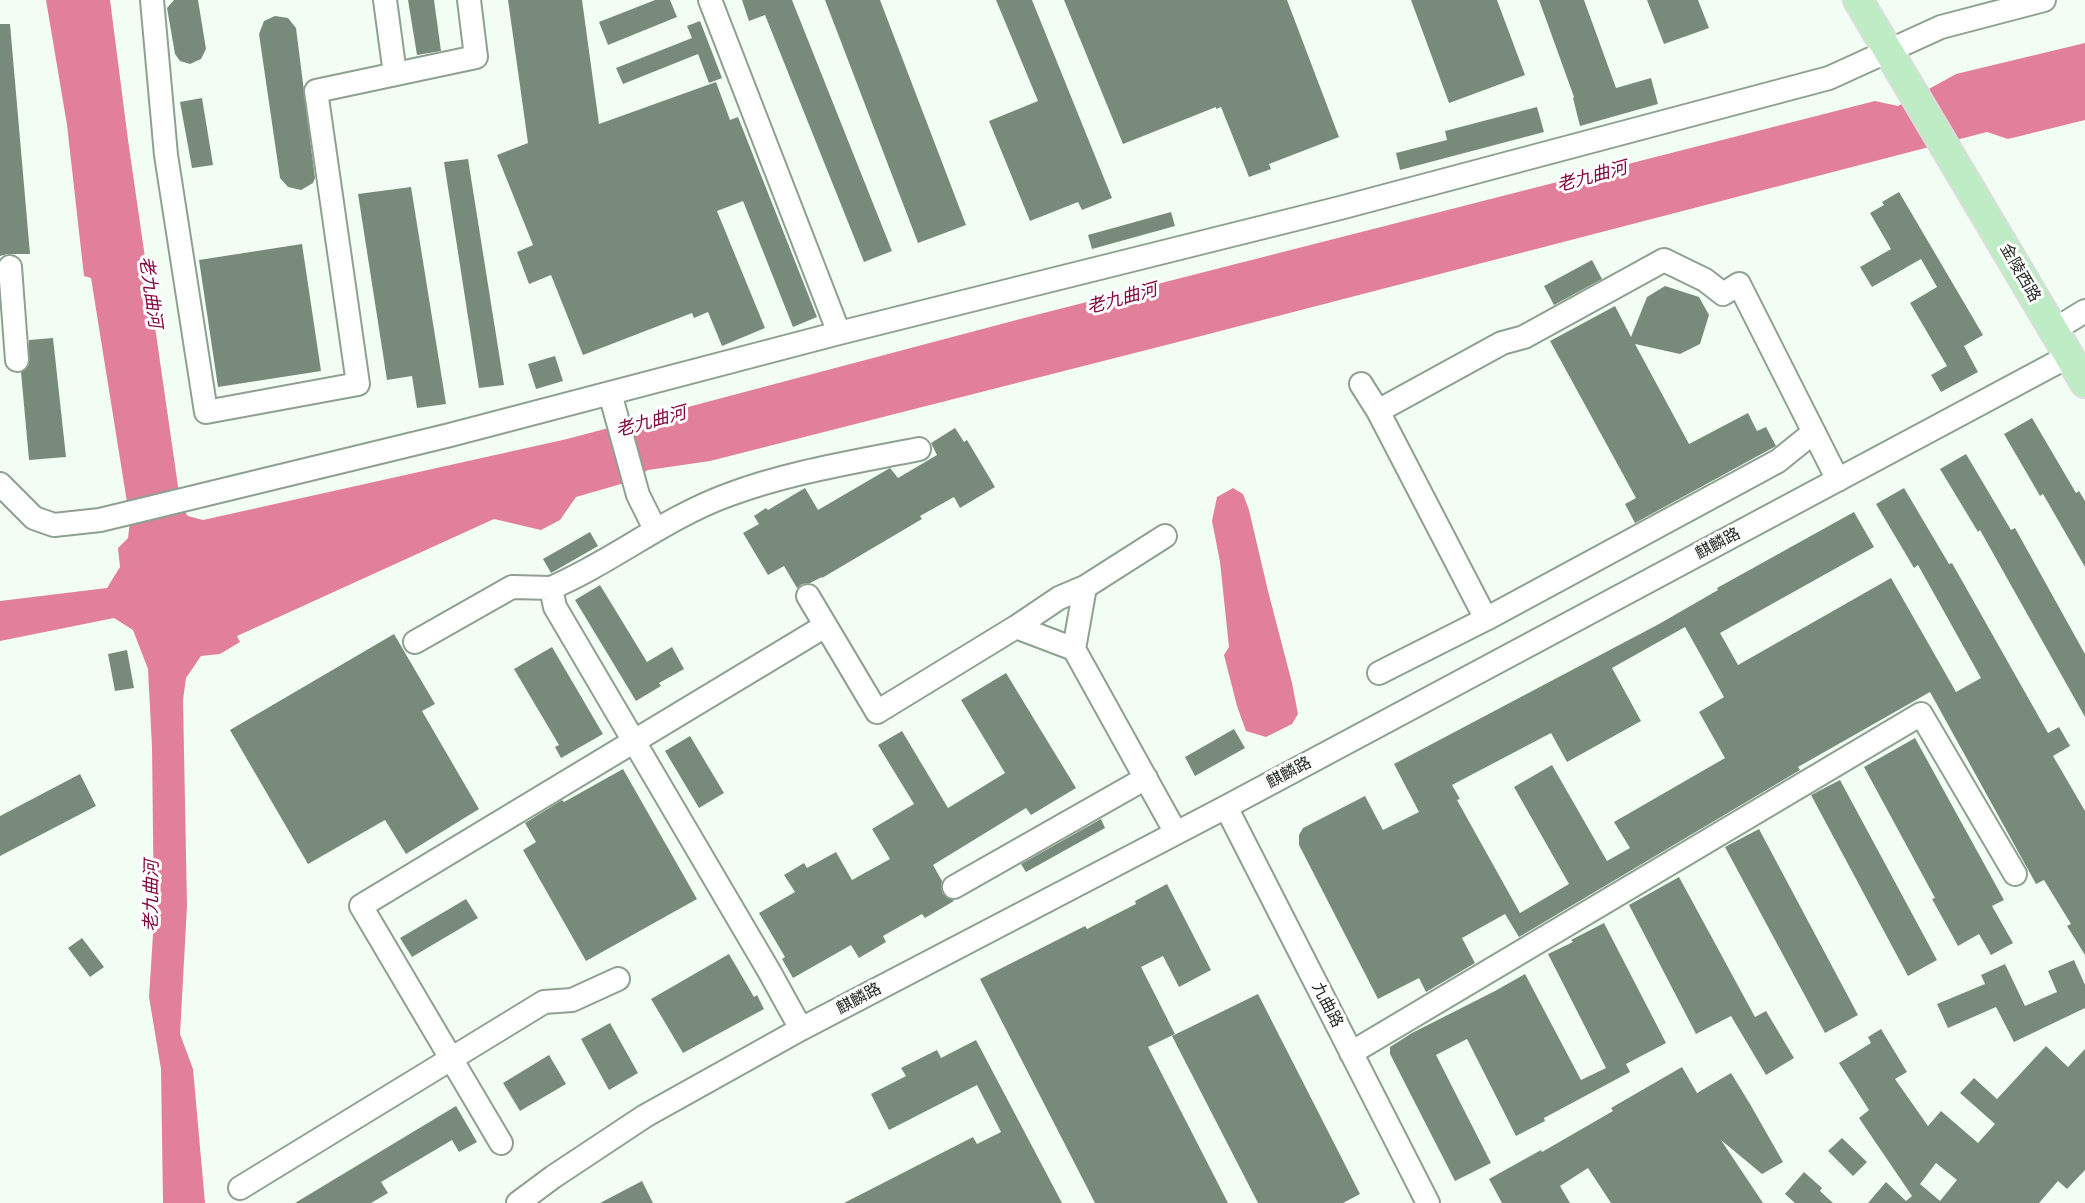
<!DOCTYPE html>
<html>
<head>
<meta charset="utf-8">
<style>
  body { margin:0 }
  canvas { display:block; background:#f2fef3 }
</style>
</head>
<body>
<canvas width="2085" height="1203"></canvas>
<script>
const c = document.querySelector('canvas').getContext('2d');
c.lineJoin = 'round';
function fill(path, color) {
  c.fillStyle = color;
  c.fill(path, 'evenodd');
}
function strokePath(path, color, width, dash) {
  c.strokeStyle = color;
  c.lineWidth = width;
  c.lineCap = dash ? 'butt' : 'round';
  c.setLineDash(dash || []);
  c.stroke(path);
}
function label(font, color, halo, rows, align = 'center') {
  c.font = font + ' Manrope,"Noto Sans SC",sans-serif';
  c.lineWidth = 6;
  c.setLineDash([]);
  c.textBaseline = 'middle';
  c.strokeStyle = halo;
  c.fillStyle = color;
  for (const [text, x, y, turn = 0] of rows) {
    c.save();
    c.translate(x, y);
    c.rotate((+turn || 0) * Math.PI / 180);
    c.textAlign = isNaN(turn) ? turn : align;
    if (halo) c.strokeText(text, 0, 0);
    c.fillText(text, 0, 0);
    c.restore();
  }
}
const water = new Path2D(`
  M46,0h64l18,140 53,367 7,9 15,4 364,-81 457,-121 851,-217 23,5 58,-32 129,-31v77l-77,19 -21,-7 -813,211 -464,118 -62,9 -20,12 -52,15 -16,23 -19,10 -47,-11 -257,117 3,6 -20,12 -19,2 -15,22 -3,22 4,206 -7,128 13,35 12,134h-42l-2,-134 -12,-72 5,-78 -2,-172 -4,-78 -15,-39 -19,-12 -114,23v-40l107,-13 13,-21 -2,-19 10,-10 2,-17 -39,-243 -7,-2 -17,-151z
  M1233,488l10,6 6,16 19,81 24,92 6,31 -6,10 -26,13 -20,-6 -9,-25 -13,-51 5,-8 -9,-85 -8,-41 5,-24z`);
const building = new Path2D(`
  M174,0h24l8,49 -5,10 -11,5 -10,-3 -5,-7 -8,-46z
  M408,0h26l7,51 -24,4z
  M508,0h74l17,124 117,-42 14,38 8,-3 79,200 -24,10 -50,-126 -26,10 48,117 -43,18 -14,-34 -14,6 -2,-5 -109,42 -32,-80 -22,9 -12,-32 16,-7 -36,-90 31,-12z
  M655,0h15l7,17 -69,28 -9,-23z
  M742,0h50l100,251 -28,11 -99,-247 -16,6z
  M825,0h55l86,225 -48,18z
  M996,0h36l80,198 -30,12 -4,-8 -48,19 -41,-100 49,-20z
  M1064,0h223l52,137 -70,27 2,5 -22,8 -28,-70 -5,2v-2l-93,37z
  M1411,0h86l28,75 -76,28z
  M1539,0h45l32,88 35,-10 7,26 -78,22 -7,-28 1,-1z
  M1647,0h51l11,28 -45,16z
  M275,16l13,2 8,10 19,150 -2,5 -12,7 -13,-3 -8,-9 -21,-144 5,-13z
  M700,21l22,57 -13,5 -11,-29 -75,30 -7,-16 76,-30 -5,-12z
  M0,24h10l20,230h-22l-8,2z
  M202,98l11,67 -21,3 -12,-66z
  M1537,107l7,25 -144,38 -4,-17 51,-13 -2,-9z
  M468,159l36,226 -25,3 -35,-226z
  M411,187l35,217 -29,4 -5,-32 -25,4 -29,-186z
  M1899,192l84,143 -19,11 14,26 -37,20 -10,-17 16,-9 -37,-63 27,-16 -16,-28 -49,28 -12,-20 31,-18 -21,-36 14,-8 -2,-3z
  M1171,212l4,14 -83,23 -4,-14z
  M302,244l19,127 -103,16 -19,-127z
  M1592,260l10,19 -48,26 -10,-19z
  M1665,286l34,11 10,18 -9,29 -20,10 -45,-10 54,100 59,-31 9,18 9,-4 10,19 -141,77 -10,-19 11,-6 -86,-157 65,-35 16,31 16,-40z
  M53,338l13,119 -37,3 -8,-88 8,-7v-25z
  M555,356l8,25 -27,8 -8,-25z
  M2032,418l44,75 3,-2 6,10v66l-42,-73 -3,2 -36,-62z
  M955,428l9,14 3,-2 28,47 -35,21 -6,-11 -34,19 2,3 -100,59v-1l-12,6 -8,1 -5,4 -13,-22 -16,9 -25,-42 16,-9 -5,-8 12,-8 2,2 37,-22 13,22 72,-42 8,10 39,-23 -6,-12z
  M1966,454l45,76 4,-2 70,126v63l-105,-187 -2,2 -38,-63z
  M1904,488l45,76 3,-1 96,170 11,-6 11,19 -17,10 32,55v144l-18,-29 4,-2 -27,-44 -8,4 -106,-192 -132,75 2,3 -281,167 -14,-23 -43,24 13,25 -49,29 -7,-14 -41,21 -79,-154v-10l4,-7 62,-32 18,34 36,-18 -25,-48 265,-140 59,-34 -1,-2 137,-76 20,35 -154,86 18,32 153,-87 65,114 25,-14 -63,-113 -4,3 -38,-64zM1685,627l39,70 -25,15 26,46 -111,64 16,26 -23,13 -55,-96 -38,22 55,97 -49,29 -63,-113 3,-1 -8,-14 99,-52 16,29 74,-41 -29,-53z
  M590,532l8,14 -47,27 -8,-14z
  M600,585l47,77 25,-15 12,22 -25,14 2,3 -25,15 -61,-101z
  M394,634l41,70 -13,7 57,98 -73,45 -21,-34 -77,44 -78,-134z
  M552,647l51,87 -42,24 -6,-11 4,-2 -45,-76z
  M127,650l7,38 -19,3 -7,-37z
  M1006,673l70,115 -45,27 -5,-7 -93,57 9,16 -1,6 2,7 11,7 -29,17 -3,-4 -39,22 3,6 -27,16 -8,-13 -58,33 -11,-19 3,-2 -26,-44 36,-21 -11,-17 20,-12 3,5 29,-16 16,28 38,-21 -18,-30 42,-25 -36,-59 24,-14 46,77 57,-35 -44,-73z
  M1234,729l11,19 -50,28 -10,-19z
  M690,736l34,57 -25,15 -34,-57z
  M1915,738l89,162 -12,6 21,37 -22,12 -12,-21 -21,12 -26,-47 3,-1 -71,-131z
  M623,769l74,130 -111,62 -63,-111 13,-8 -11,-19 37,-23 2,2z
  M80,774l16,32 -96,50v-40z
  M1840,780l97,180 -29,16 -97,-181z
  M1101,819l4,9 -79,44 -5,-8z
  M1759,829l99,186 -33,18 -100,-186z
  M1679,877l76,140 11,-6 28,47 -28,17 -35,-59 -35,18 -67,-129z
  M1167,884l44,86 -32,17 -16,-31 -22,11 34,67 -27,13 80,156h-133l-115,-224 105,-53 2,3 49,-25 -1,-3z
  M466,899l12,19 -66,39 -12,-19z
  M1604,923l62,120 -40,21 4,8 -86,46 1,3 -29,15 -49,-97 -31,16 55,108 -36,18 -65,-127v-7l22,-14 83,-42 30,-17 56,106 25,-12 -58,-114 25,-12 -2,-2z
  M82,938l22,29 -14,10 -22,-29z
  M729,954l25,43 3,-2 7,14 -81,44 -32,-54z
  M2074,960l11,25v23l-71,34 -18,-35 -48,21 -11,-24 48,-20 -4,-9 24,-11 20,42 32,-14 -9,-21z
  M1258,994l102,200 -17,9h-85l-86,-167z
  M610,1023l28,50 -29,17 -28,-51z
  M1881,1029l26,43 -12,7 33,47 13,-15 37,32 17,-19 -35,-31 14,-15 23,21 49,-53 22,21 17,-18v121l-18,19 -9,-8 -19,22h-171l18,-21 20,19 6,-5 -53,-78 10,-8 -30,-47 32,-20 -3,-6zM1936,1163l21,17 -17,21 -20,-17z
  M976,1040l86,163h-218l129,-66 4,7 24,-12 -24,-47 -88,45 -18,-36 35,-18 -5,-8 36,-18 4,8z
  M549,1055l17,29 -46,27 -17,-28z
  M1682,1067l15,26 34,-20 19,31 33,58 -21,12 -41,-34 42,63h-152l-23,-35 -28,18 10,17h-68l-13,-24 52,-29 1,2 71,-41 -2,-3z
  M456,1106l21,36 -18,10 -7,-12 -71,42 7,11 -17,10h-76z
  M1842,1138l25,24 -14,14 -25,-25z
  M1804,1172l18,16 -2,3 13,12h-38l-10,-9z
  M642,1181l11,22h-53z`);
const minor = new Path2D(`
  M152,0l14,155 40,257 152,-28 -42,-293 160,-34 -7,-57
  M385,0l10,74
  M710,0l129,333
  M10,267l7,93
  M2054,330l31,-19
  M1361,384l17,27 108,208 292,-158 36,-29
  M610,393l28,102 17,34
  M1378,411l124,-68 22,-6 140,-77 41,20 18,14 16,-10 99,196
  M0,484l34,34 20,7 46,-5 350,-85 389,-102 501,-125 489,-130 112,-51 103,-27
  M551,588c61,-26 114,-70 177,-93 61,-23 127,-33 191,-46
  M808,596l69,116 139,-85 58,22 102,184
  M1016,627l43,-29 26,-11 80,-51
  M415,642l97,-55 39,1 4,19 214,364 32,58
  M1074,649l11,-62
  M1379,673l107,-54
  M1226,807l202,396
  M954,887l192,-109
  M1351,1053l570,-339 94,160
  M501,1143l-140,-237 464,-280
  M240,1188l304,-186 28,-2 46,-21
  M518,1203l35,-26 92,-61 156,-87 425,-222 843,-451`);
const major = new Path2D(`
  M1858,0l227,383`);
const streetNames = [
  ["金陵西路",2020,273,60],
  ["麒麟路",1718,544,-28],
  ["麒麟路",1289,773,-28],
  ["麒麟路",859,999,-28],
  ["九曲路",1327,1005,63]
];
const waterNames = [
  ["老九曲河",1592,177,-15],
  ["老九曲河",150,292,82],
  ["老九曲河",1122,299,-15],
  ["老九曲河",651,422,-15],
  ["老九曲河",152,896,-89]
];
fill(water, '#e27f9b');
fill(building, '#788b7a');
strokePath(minor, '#8ea090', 26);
strokePath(major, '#dbdddb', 32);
strokePath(minor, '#fff', 22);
strokePath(major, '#beecc5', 28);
label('16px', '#202821', '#fff', streetNames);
label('italic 18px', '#82073f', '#fff', waterNames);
</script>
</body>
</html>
